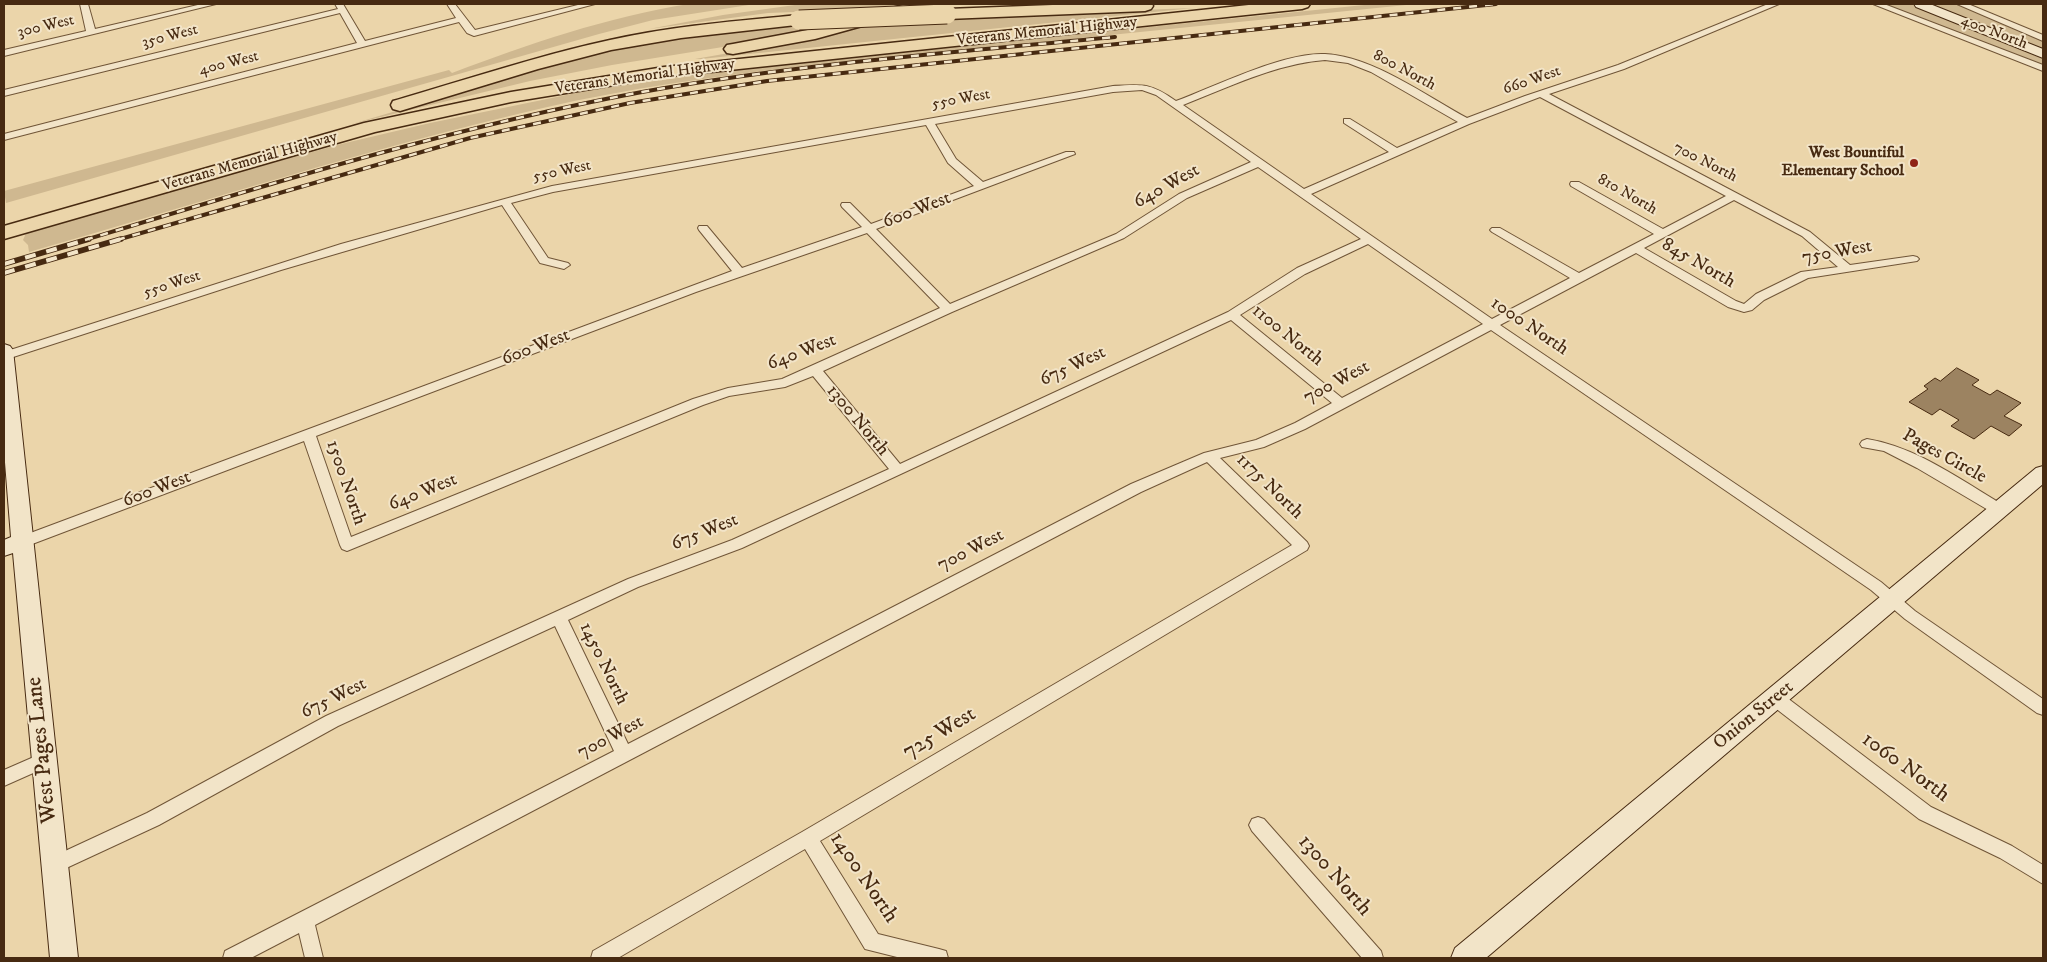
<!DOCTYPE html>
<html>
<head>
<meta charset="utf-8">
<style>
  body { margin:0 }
  #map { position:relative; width:2047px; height:962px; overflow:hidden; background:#ebd5aa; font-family:"IM FELL DW Pica",serif }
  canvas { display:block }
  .frame { position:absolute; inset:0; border:5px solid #472a11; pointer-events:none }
</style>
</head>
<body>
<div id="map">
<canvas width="2047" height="962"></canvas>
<div class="frame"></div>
</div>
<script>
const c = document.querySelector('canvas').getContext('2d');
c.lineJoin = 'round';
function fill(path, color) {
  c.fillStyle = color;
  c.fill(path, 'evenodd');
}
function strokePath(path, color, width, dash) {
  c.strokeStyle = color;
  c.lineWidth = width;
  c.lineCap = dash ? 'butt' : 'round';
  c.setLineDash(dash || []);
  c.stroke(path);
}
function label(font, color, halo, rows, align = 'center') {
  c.font = font + ' "IM FELL DW Pica",serif';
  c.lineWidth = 4;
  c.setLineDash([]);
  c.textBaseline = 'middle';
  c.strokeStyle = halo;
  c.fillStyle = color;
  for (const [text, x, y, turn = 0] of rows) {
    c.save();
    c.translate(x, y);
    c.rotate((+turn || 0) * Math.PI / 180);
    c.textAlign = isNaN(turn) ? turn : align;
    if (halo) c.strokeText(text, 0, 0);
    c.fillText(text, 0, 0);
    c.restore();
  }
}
const green = new Path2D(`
  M689,4h66l-102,16 -54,14 -593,169 -2,-12 445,-121 3,3c77,-29 155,-56 237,-69z
  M802,4h111l-15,4 -130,5 -119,16 74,-14z
  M1374,4h42l-611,62c-87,10 -176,22 -262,42 -173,40 -343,95 -514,144l-1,-7 -5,-5 4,-9 314,-87 89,-21 151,-31 59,-9 119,-16z
  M1882,4h28l133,55v7z
  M1930,4h26l87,35v11z
  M1193,8l-492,51h-6l40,-7 144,-32z
  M853,21l-81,18 -160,26 -82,16 -178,43c93,-27 184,-58 279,-78 72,-15 148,-21 222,-25z`);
const building = new Path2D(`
  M1957,368l22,12 -7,5 18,10 7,-5 24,13 -17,13 18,9 -13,11 -18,-10 -17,13 -23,-13 8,-6 -19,-11 -8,6 -23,-13 19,-13 -4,-3 11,-8 5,3z`);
const street = new Path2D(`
  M80,4h8l7,25 107,-25h14l-212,52v-6l82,-19z
  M335,4h8l22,37 91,-23 -9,-14h8l20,26 107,-26h13l-121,32 -7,-3 -8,-11 -455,118v-6l353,-91 -17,-30 -336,83v-6l334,-81z
  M1768,4h11l-155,65 -75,25 261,138 40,33 63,-9 4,1 2,2 -2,2 -109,17 -44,22 -12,10 -8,2 -16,-5 -92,-54 -136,72 381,257 34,29 128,88v16l-6,-2 -132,-94 -34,-29 -380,-260 -186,99 -41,18 -44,11 87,84 2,4 -2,4 -487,291 58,93 61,15 7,2 2,7h-47l-36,-9 -60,-100 -187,109h-27l2,-7 209,-119 490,-287 -85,-83 -66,30 -826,433 8,33h-18l-6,-25 -48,25h-28l2,-7 389,-200 -59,-125 -217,100 -179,99 -97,45 -6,3 -6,-3 -3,-6 3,-6 97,-45 179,-97 302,-137 104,-39 157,-71 -76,-93 -28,11 -56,9 -26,9 -356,146 -5,-2 -2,-4 -36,-104 -277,105 -5,2 -5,-2 -2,-4 2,-4 715,-267 -33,-41 -1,-2 1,-2h8l35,42 120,-41 -20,-20 -1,-2 1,-2h8l21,21 103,-38 -26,-23 -22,-38 -373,67 -42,11 37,55 20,5 2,2 -6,4 -24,-6 -38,-58 -221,65 -277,90v-8l337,-108 211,-58 561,-100c30,-2 38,-3 63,15 40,-15 108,-49 149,-47 47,2 101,42 142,64l58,-22 93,-31zM1325,60l23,3 23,9 87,50 -61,26 -47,-29h-6v4l45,29 -85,37 -121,-84c46,-18 92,-41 142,-45zM1142,90l14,5 95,67 -72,32 -63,40 -166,70 -74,-75 199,-75 -1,-2h-8l-83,30 -27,-23 -21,-35 178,-32zM1540,97l186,99 -63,33 -84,-47h-8l-1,2 1,2 83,48 -75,39 -79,-45h-8l-2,2 2,2 78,46 -78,41 -181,-125 158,-70zM1258,167l103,72 -64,29 -69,44 -328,152 -77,-93 129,-59 172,-74 63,-40zM1734,200l68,36 36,31 -37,5 -45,22 -12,10 -8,-3 -92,-53zM867,233l73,75 -158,71 -54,9 -35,11 -342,138 -35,-101 380,-144zM1368,244l115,80 -141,74 -102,-83 65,-41zM1231,320l101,83 -37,20 -39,17 -52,13 -73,31 -503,260 -60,-124 70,-33 104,-39z
  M1873,4h11l159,61v6z
  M1957,4h11l75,31v6z
  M1867,439c50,8 95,42 138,67l2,4 -2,4 -5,1 -5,-1 -78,-46 -33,-17 -22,-4 -2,-3 2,-3z
  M1776,692l6,2 149,113 81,39 31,19v19l-43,-26 -81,-39 -149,-115 -2,-5 2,-5z
  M43,753l6,3 2,5 -2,5 -45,20v-16z
  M1258,817l6,2 117,132 2,7h-21l-110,-127 -3,-6 3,-6z`);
const secondary = new Path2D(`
  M1914,4h16l113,45v9l-127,-51z
  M4,344l6,2 3,4 65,608h-28l-37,-405 -9,3v-16l7,-3 -7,-87z
  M2043,466v18l-557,474h-35l4,-10 581,-480z`);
const highway = new Path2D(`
  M907,4h26l-2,3 -116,32 -82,15 -6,-1 -3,-4 3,-4 6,-1 80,-15z
  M1079,4h73l1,2 -2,3 -6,2 -198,8 -6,-2 -2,-3 2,-3 6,-2z
  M1258,4h52l-2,3 -6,2 -638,68 -153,25 -136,30 -371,107v-13l360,-103 147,-31 153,-25z
  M799,15l6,1 2,4 -2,4 -124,14 -70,12 -73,19 -138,42 -7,-2 -2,-4 2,-4c72,-21 144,-45 217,-61 62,-14 126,-19 189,-25z`);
const railFar1 = new Path2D(`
  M85,240c184,-56 368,-113 557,-148 156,-28 315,-40 473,-55
  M117,240l353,-102 160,-35 137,-22 729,-77`);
const rail = new Path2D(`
  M4,264l85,-25
  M4,273l117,-34`);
const highwayBridge = new Path2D(`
  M799,20l148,-6`);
const markers = [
  [1914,163,5,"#8f2418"]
];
const farStreetnames = [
  ["300 West",46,27,-13],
  ["Veterans Memorial Highway",1047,32,-6],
  ["400 North",1994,33,21],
  ["350 West",170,37,-14],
  ["400 West",229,64,-14],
  ["800 North",1404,71,28],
  ["Veterans Memorial Highway",645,77,-8],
  ["660 West",1532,81,-19],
  ["550 West",961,100,-10],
  ["Veterans Memorial Highway",250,162,-16],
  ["700 North",1705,163,27],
  ["550 West",562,172,-12],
  ["810 North",1627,195,30],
  ["550 West",172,285,-18]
];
const farPoinames = [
  ["West Bountiful",1904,154],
  ["Elementary School",1904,172]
];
const streetNames = [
  ["640 West",1167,187,-29],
  ["600 West",917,211,-21],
  ["750 West",1837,253,-10],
  ["845 North",1698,264,30],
  ["1000 North",1529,327,34],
  ["1100 North",1287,336,39],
  ["600 West",536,348,-21],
  ["640 West",802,353,-21],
  ["675 West",1073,367,-25],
  ["700 West",1337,383,-28],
  ["1300 North",857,421,50],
  ["Pages Circle",1944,457,29],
  ["1500 North",345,483,71],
  ["1175 North",1269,487,44],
  ["600 West",157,490,-21],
  ["640 West",423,493,-22],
  ["675 West",705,533,-22],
  ["700 West",971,551,-27],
  ["1450 North",603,664,64],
  ["675 West",334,699,-26],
  ["Onion Street",1754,716,-39],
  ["700 West",611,738,-28]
];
const nearStreetnames = [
  ["725 West",940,734,-31],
  ["West Pages Lane",43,750,-96],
  ["1060 North",1905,768,36],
  ["1300 North",1334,876,49],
  ["1400 North",863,878,56]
];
fill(green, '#cfb890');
fill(building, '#9c8361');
strokePath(building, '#472a11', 1);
strokePath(street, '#705537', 2);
strokePath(secondary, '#472a11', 2);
strokePath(highway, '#472a11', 3);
fill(street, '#f2e4c8');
fill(secondary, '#f2e4c8');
fill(highway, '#ebd5aa');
strokePath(railFar1, '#472a11', 4);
strokePath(rail, '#472a11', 5.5);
strokePath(railFar1, '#f2e4c8', 2.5, [8]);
strokePath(rail, '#f2e4c8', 4, [11]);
strokePath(highwayBridge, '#472a11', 21, []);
strokePath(highwayBridge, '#ebd5aa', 19);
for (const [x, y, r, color] of markers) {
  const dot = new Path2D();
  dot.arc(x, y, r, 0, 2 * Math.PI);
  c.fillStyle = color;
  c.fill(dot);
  strokePath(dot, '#f2e4c8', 2);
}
label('16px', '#472a11', '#f2e4c8', farStreetnames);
label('bold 16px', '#472a11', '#f2e4c8', farPoinames, 'right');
label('19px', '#472a11', '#f2e4c8', streetNames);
label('22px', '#472a11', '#f2e4c8', nearStreetnames);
</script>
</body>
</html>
